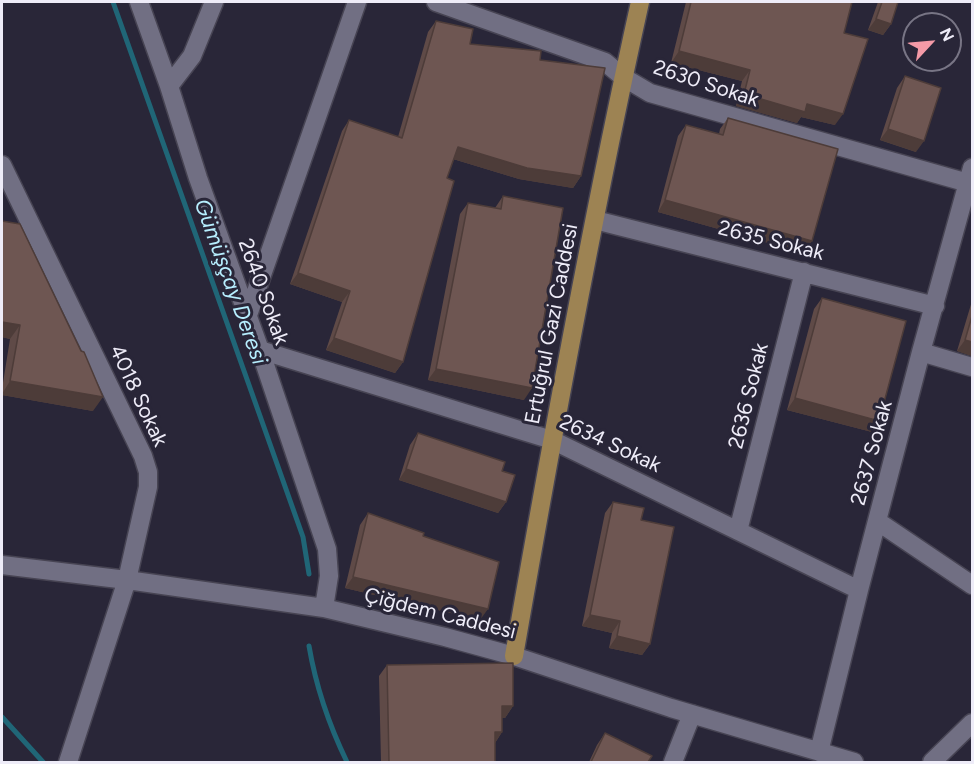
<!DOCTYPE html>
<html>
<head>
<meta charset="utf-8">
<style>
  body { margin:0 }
  #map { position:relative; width:974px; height:764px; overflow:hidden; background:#292638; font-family:Figtree,sans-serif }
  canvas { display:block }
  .frame { position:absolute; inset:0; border:3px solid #eeecf8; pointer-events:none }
  .north { position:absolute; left:902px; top:12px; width:60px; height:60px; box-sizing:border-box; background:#292638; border:2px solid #787585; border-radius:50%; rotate:64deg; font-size:16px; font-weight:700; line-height:24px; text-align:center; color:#eeecf8 }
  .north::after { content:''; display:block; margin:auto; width:21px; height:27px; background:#f49aa7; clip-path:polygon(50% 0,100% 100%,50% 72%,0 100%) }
</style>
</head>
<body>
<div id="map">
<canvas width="974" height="764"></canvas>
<div class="frame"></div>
<div class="north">N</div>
</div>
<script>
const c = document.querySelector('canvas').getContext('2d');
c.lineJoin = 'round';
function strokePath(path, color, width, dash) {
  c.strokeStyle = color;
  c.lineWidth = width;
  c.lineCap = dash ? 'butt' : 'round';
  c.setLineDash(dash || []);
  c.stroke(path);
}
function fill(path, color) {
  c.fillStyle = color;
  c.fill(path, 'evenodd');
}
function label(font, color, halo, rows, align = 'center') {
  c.font = font + ' Figtree,sans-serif';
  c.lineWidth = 6;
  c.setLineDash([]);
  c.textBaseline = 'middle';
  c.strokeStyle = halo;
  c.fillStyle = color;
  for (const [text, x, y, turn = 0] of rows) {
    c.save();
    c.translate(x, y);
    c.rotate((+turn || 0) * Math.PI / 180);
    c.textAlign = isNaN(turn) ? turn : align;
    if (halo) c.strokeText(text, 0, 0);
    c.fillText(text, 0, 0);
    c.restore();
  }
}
const stream = new Path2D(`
  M113,2l190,535 6,37
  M309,646c7,41 20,79 38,116
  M2,717l41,45`);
const minor = new Path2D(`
  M139,2l30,84
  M214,2l-22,54 -23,30 29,92 62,172 67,199 2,27 -5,32
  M436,2l169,60 18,15 27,16 322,91
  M2,165l141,291 5,16v15l-21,93 -59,182
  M595,220l340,86
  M248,315l109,-313
  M260,350l292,90 307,150
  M921,352l51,15
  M877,521l95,64
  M738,531l66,-259
  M2,565l125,15 197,28 121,29 69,19 157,52 183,54
  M819,752l40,-162 62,-238 51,-184
  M673,762l19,-48
  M932,762l40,-39`);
const major = new Path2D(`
  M514,656c38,-219 78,-438 126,-654`);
const wall = new Path2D(`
  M686,2h166l-8,31 -9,92 -34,-8 -4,6 -61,-17 6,-25 -71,-18z
  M875,2h23l-7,22 -8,11 -15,-5 10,-28z
  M436,21l34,23 70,16 41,116 -8,12 -54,-9 -66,-20 -6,19 -44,184 -8,11 -69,-23 16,-48 -52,-18 52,-153 7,-11 49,17 30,-105z
  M905,76l11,76 -36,-12 17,-52z
  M728,118l76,135 -146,-41 20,-76 8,-11 33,9 1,-5z
  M503,196l21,204 -96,-20 32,-166 8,-11 27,5z
  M2,221l91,190 -91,-16v-6l8,-50 -8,-2z
  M822,298l50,134 -85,-22 27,-101z
  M972,301v55l-15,-5z
  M418,433l84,38 4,31 -8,11 -99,-33 11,-35z
  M613,502l28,18 9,124 -8,11 -33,-7 3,-15 -30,-7 23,-113z
  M368,513l55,23 57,84 -135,-32 15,-63z
  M387,665l126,41 -8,12h-3v14l-7,11v19h-114l-2,-86z
  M605,733l43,29h-59l8,-17z`);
const shadedWall = new Path2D(`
  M876,19l15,5 -8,11 -15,-5z
  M679,51l71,19 -8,11 -71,-18z
  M744,94l63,10 36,10 -8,11 -34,-8 -4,6 -61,-17z
  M888,129l36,12 -8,11 -36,-12z
  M458,147l123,29 -8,12 -54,-9 -69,-21z
  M665,200l147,41 -8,12 -146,-41z
  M298,273l52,18 -8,11 -52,-18z
  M2,322l18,3 -10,14 -8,-2z
  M334,338l69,24 -8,11 -69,-23z
  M965,340l7,2v14l-15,-5z
  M436,369l96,19 -8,12 -96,-20z
  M10,381l93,16 -10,14 -91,-16v-1z
  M795,398l84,23 -7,11 -85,-22z
  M406,469l100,33 -8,11 -99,-33z
  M353,577l135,32 -8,11 -135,-32z
  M590,615l30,6 -8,12 -30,-7z
  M617,636l33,8 -8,11 -33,-7z
  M502,706h11l-8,12h-11z
  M495,732h7l-7,11z`);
const building = new Path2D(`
  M691,2h161l-8,31 24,6 -25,75 -36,-10 -2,8 -61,-18 6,-24 -71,-19z
  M882,2h16l-7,22 -15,-5z
  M436,21l37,8 -3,15 71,7 -1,9 65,8 -24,108 -54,-8 -69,-21 -11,31 7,3 -51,181 -69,-24 16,-47 -52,-18 51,-153 53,18z
  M905,76l36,12 -17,53 -36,-12z
  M728,118l110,31 -26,92 -147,-41 21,-75 37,10z
  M503,196l60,12 -31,180 -96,-19 32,-166 33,6z
  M2,221l18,3 61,127 3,1 19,45 -93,-16 10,-56 -18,-3z
  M822,298l84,23 -27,100 -84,-23z
  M972,316v26l-7,-2z
  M418,433l87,29 -3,9 13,4 -9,27 -100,-33z
  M613,502l31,6 -3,12 33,7 -24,117 -33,-8 3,-15 -30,-6z
  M368,513l56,20 -1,3 76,26 -11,47 -135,-32z
  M513,663v43h-11v26h-7v30h-106l-2,-97z
  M605,733l47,23 -4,6h-57z`);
const streetNames = [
  ["2630 Sokak",706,84,18],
  ["2635 Sokak",771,241,14],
  ["2640 Sokak",263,292,70],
  ["Ertuğrul Gazi Caddesi",552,324,-79],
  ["4018 Sokak",138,396,65],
  ["2636 Sokak",749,396,-76],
  ["2634 Sokak",610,444,25],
  ["2637 Sokak",872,453,-75],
  ["Çiğdem Caddesi",440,614,14]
];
const waterNames = [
  ["Gümüşçay Deresi",230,282,70]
];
strokePath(stream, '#206677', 5);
strokePath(minor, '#474453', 21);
strokePath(major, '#474453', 21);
strokePath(minor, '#716f83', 18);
strokePath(major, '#9d8353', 18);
fill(wall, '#5f4a47');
fill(shadedWall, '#4d3c39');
fill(building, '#6e5652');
strokePath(building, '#4d3c39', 1.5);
label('21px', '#eeecf8', '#292638', streetNames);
label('italic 22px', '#b7eefe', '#292638', waterNames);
</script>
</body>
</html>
